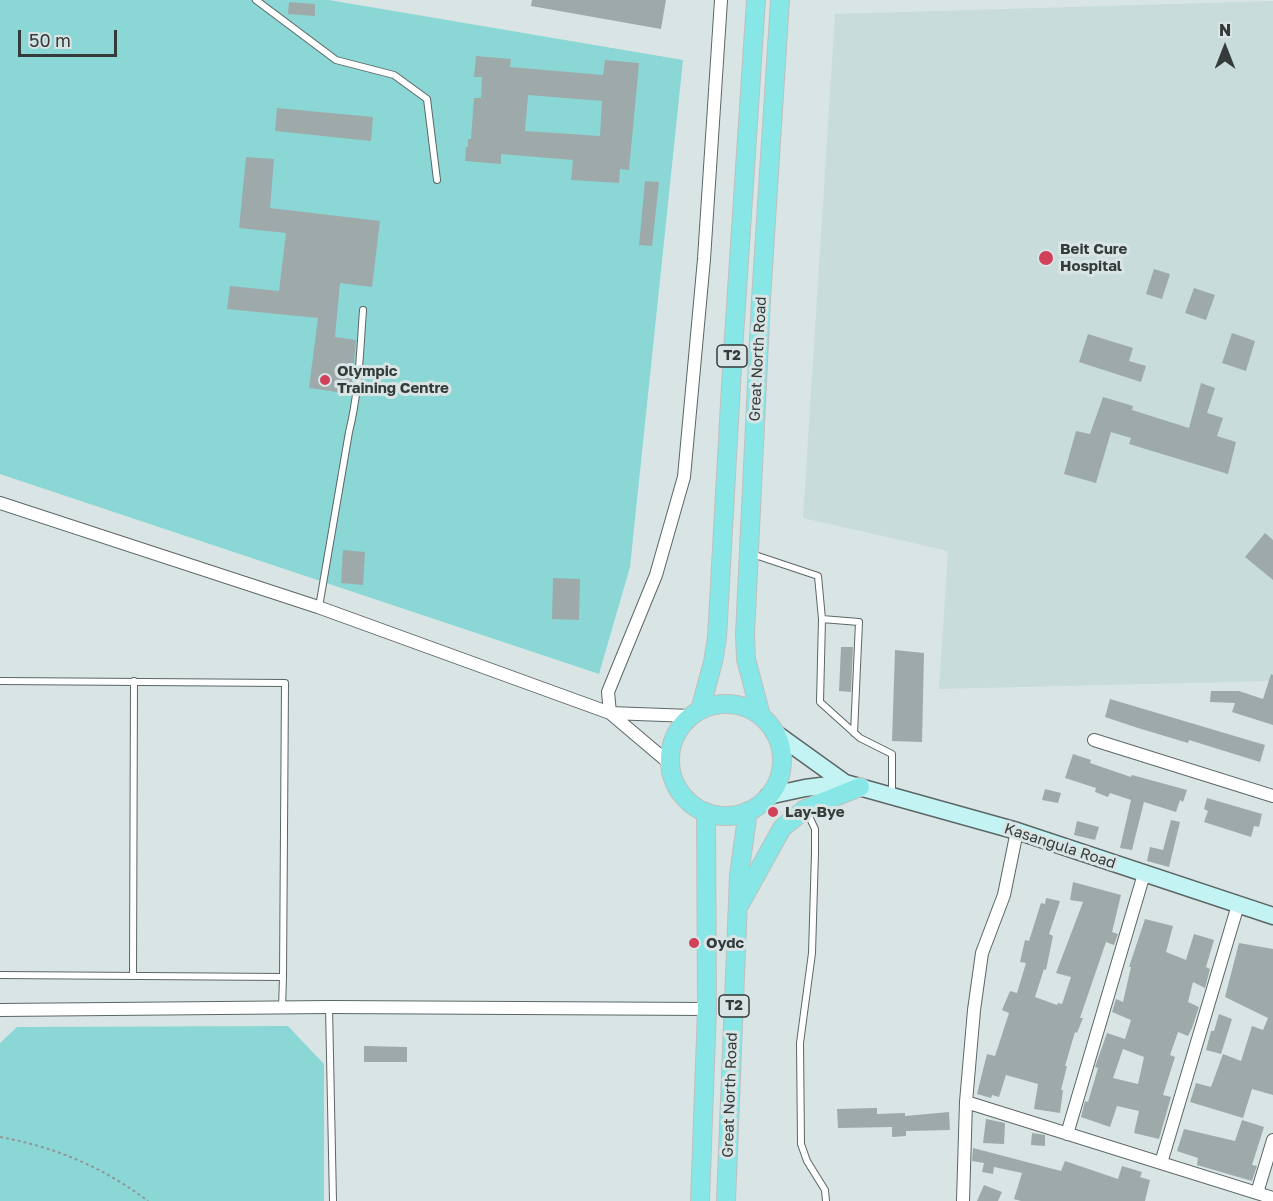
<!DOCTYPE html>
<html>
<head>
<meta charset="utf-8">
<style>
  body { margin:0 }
  #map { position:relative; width:1273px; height:1201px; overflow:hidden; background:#d9e5e5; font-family:"Golos Text",sans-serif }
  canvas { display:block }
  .north { position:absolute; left:1195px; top:18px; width:60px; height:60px; -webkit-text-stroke:4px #d9e5e5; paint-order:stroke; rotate:0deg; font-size:16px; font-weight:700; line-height:24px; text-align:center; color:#353a3a }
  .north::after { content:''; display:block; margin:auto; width:21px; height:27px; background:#353a3a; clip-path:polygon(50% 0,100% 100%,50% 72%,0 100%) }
  .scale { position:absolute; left:18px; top:30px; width:99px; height:27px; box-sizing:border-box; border:3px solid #353a3a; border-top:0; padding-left:8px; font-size:18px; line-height:21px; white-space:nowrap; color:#353a3a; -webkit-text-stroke:4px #d9e5e5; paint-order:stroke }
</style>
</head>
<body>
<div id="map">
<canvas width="1273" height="1201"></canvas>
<div class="north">N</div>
<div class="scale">50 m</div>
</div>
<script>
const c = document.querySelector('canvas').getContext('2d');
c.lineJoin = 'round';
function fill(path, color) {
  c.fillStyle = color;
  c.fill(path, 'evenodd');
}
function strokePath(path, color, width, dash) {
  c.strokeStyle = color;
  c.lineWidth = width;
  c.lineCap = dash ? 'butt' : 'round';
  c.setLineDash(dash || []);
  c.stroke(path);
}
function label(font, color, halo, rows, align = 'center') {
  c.font = font + ' "Golos Text",sans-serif';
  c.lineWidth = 6;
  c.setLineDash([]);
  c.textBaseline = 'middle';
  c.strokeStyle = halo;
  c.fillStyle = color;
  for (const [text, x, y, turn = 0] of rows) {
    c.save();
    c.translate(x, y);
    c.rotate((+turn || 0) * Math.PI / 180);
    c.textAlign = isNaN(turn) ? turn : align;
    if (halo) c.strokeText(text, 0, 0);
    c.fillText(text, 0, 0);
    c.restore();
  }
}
const built = new Path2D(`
  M1273,1v680l-334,8 9,-138 -145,-33 32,-504z`);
const green = new Path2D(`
  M0,0h329l354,60 -53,507 -31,107 -599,-200z
  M288,1026l36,38v137h-324v-158l17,-16z`);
const building = new Path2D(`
  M532,0h134l-5,29 -130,-23z
  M289,2l26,2v12l-27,-2z
  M476,56l35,3 -1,8 93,8 2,-15 34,3 -10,107 -9,-1 -1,14 -48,-3 2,-20 -72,-6v10l-36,-3 1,-14h2v-8h3l3,-41h7l1,-21h-8zM528,95l74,6 -2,35 -75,-5z
  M277,108l96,9 -2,24 -96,-10z
  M246,157l28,2 -4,49 110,13 -8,66 -32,-4 -5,54 21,3 -5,54 -42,-6 9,-70 -91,-9 3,-23 49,5 7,-58 -47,-5z
  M645,181l14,1 -7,64 -13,-1z
  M1154,269l16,5 -8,25 -16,-5z
  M1194,288l21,7 -9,25 -21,-7z
  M1232,333l23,8 -9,30 -24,-8z
  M1088,334l45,14 -4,13 17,5 -5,16 -62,-20z
  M1201,383l14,5 -8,25 16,5 -6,18 19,6 -8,32 -99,-30 2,-6 -20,-6 -15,51 -32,-9 12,-43 14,3 13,-37 30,9 -1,4 57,18z
  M1265,533l8,7v40l-28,-23z
  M343,550l22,2 -2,33 -22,-2z
  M553,578l27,1 -1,41 -27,-1z
  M841,647h12l-2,45 -12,-1z
  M895,650l29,3 -2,89 -30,-1z
  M1271,674l2,1v50l-41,-13 3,-9 -25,-1 1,-11h28l24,8z
  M1110,699l155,46 -5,17 -71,-22 -1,3 -50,-15 -33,-11z
  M1073,754l18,6 -1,3 41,14 1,-2 55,15 -4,12 -3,-2 -4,12 -32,-10 -12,48 -12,-2 11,-48 -21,-7 -2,4 -13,-5 1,-4 -31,-10z
  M1045,789l16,4 -3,10 -16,-3z
  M1207,798l55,16 -3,13 -5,-1 -3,11 -47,-15 4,-11 -4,-2z
  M1171,820l9,2 -11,45 -22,-6 3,-14 13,3z
  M1077,821l22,6 -4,13 -21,-5z
  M1073,882l48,13 -9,37 6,2 -4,11 -8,-3 -26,76h3l-6,15 -2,-1 -10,34h2l-6,24h2l-3,23 -26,-4 4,-25 -32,-9 -7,22 -7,-2 -1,3 -14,-4 10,-40 8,2 14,-43 -7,-3 8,-19 7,2 9,-30 -6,-1 5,-22 4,1 12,-38 4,1 1,-6 14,3 -11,33 4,2 -7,34 -2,-1 -9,28 22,8 1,-2 4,1 9,-27 -15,-4 27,-71 -13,-2z
  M1145,919l28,7 -7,26 20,8 8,-26 20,6 -8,27 4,2 -5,19 -12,-6 -5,20 11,5 -7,21 -4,8 -10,-4 -8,23 5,2 -12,38 8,2 -12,42 -25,-6 5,-22 -22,-5 -7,21 -29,-10 4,-16 3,1 10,-34 -3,-1 12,-34 18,6 6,-19 -19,-8 4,-13 7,3 8,-35h-2zM1123,1049l21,8 -6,27 -25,-6z
  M1239,943l34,6v146l-21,-6 -9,29 -53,-16 6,-19 15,4 12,-33 18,7 11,-35 11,4 5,-12 -43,-21z
  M1219,1014l13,5 -11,35 -15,-4 5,-19h3z
  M364,1046l43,1v15h-43z
  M877,1108v6l28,-1v3l44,-4 1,18 -44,1v5l-14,1v-10l-54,1 -1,-19z
  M986,1119l19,4 -1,21 -21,-1z
  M1242,1120l22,7 -12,38 5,1 -5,15 -55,-16 1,-7 -21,-7 7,-22 51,12z
  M1032,1133l13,2v11l-14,-1z
  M973,1148l88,23 4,-10 53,18 4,-13 20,6 -2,5 10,3 -5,21h-124l-7,-2 8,-26 -28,-6 -1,7 -11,-2 2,-9 -12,-2z
  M984,1185l18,7 -4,9h-21z`);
const path = new Path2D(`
  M0,1137c55,10 103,30 148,64`);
const service = new Path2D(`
  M256,0l80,60 58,15 33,24 10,81
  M752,554l66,22 4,43 -2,83 40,36 32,16v40
  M319,607l30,-175c10,-40 11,-80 14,-122
  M822,619l37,3 -5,111
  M0,681l285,2 -2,294 -283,-2
  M807,812l8,17v24l-3,100 -12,90 1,101 6,17 18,29 1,11
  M133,975l1,-294
  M329,1007l4,194
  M282,1008l1,-31`);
const minor = new Path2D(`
  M0,503l318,104 292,106 81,3
  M1094,740l179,56
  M669,763l-59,-50 -2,-21 48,-117 28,-98 20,-218 17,-259
  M0,1010l329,-3 378,2
  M966,1102l307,96
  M1067,1134l77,-260
  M1161,1163l77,-258
  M1257,1193l16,-53
  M963,1201l3,-99 8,-92 8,-57 22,-58 13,-64`);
const secondary = new Path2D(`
  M774,732l71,51
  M768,796l37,-8 40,-5 172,48 256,85`);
const primary = new Path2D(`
  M670 760a56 56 0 1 1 112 0a56 56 0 1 1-112 0Z
  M700,710l13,-48 4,-24 15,-271 24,-367
  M761,716l-15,-57 -1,-25 16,-335 19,-299
  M740,904l42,-76 23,-19 55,-22
  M700,1201l7,-192 -1,-197
  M726,1201l13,-326 9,-64`);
const markers = [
  [1046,258,8,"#d1415a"],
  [325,380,6,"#d1415a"],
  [773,812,6,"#d1415a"],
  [694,943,6,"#d1415a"]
];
const shields = [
  [732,356,30],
  [734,1006,30]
];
const shieldNames = [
  ["T2",732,356],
  ["T2",734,1006]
];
const poiNames = [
  ["Beit Cure",1060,249],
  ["Hospital",1060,266],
  ["Olympic",337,371],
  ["Training Centre",337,388],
  ["Lay-Bye",785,812],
  ["Oydc",706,943]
];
const streetNames = [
  ["Great North Road",758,359,-87],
  ["Kasangula Road",1060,846,18],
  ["Great North Road",730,1095,-88]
];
fill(built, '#c7dcdb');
fill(green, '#8bd7d6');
fill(building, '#9eaaa9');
strokePath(service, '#5c6666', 8);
strokePath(minor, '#5c6666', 14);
strokePath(secondary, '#5c6666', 19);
strokePath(primary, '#bec0c0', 20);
strokePath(path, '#8f9898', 2, [3, 3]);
strokePath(service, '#fff', 6);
strokePath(minor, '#fff', 12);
strokePath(secondary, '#c3f3f3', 16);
strokePath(primary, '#87e7e7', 18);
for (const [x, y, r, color] of markers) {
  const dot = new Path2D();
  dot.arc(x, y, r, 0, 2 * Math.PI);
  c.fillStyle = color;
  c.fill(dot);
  strokePath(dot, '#d9e5e5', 2);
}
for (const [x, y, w] of shields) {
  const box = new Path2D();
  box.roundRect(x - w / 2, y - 11, w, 22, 4.5);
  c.fillStyle = '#d9e5e5';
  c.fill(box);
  strokePath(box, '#353a3a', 1.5);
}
label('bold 14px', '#353a3a', null, shieldNames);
label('bold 15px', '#353a3a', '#d9e5e5', poiNames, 'left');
label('15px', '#353a3a', '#d9e5e5', streetNames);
</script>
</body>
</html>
